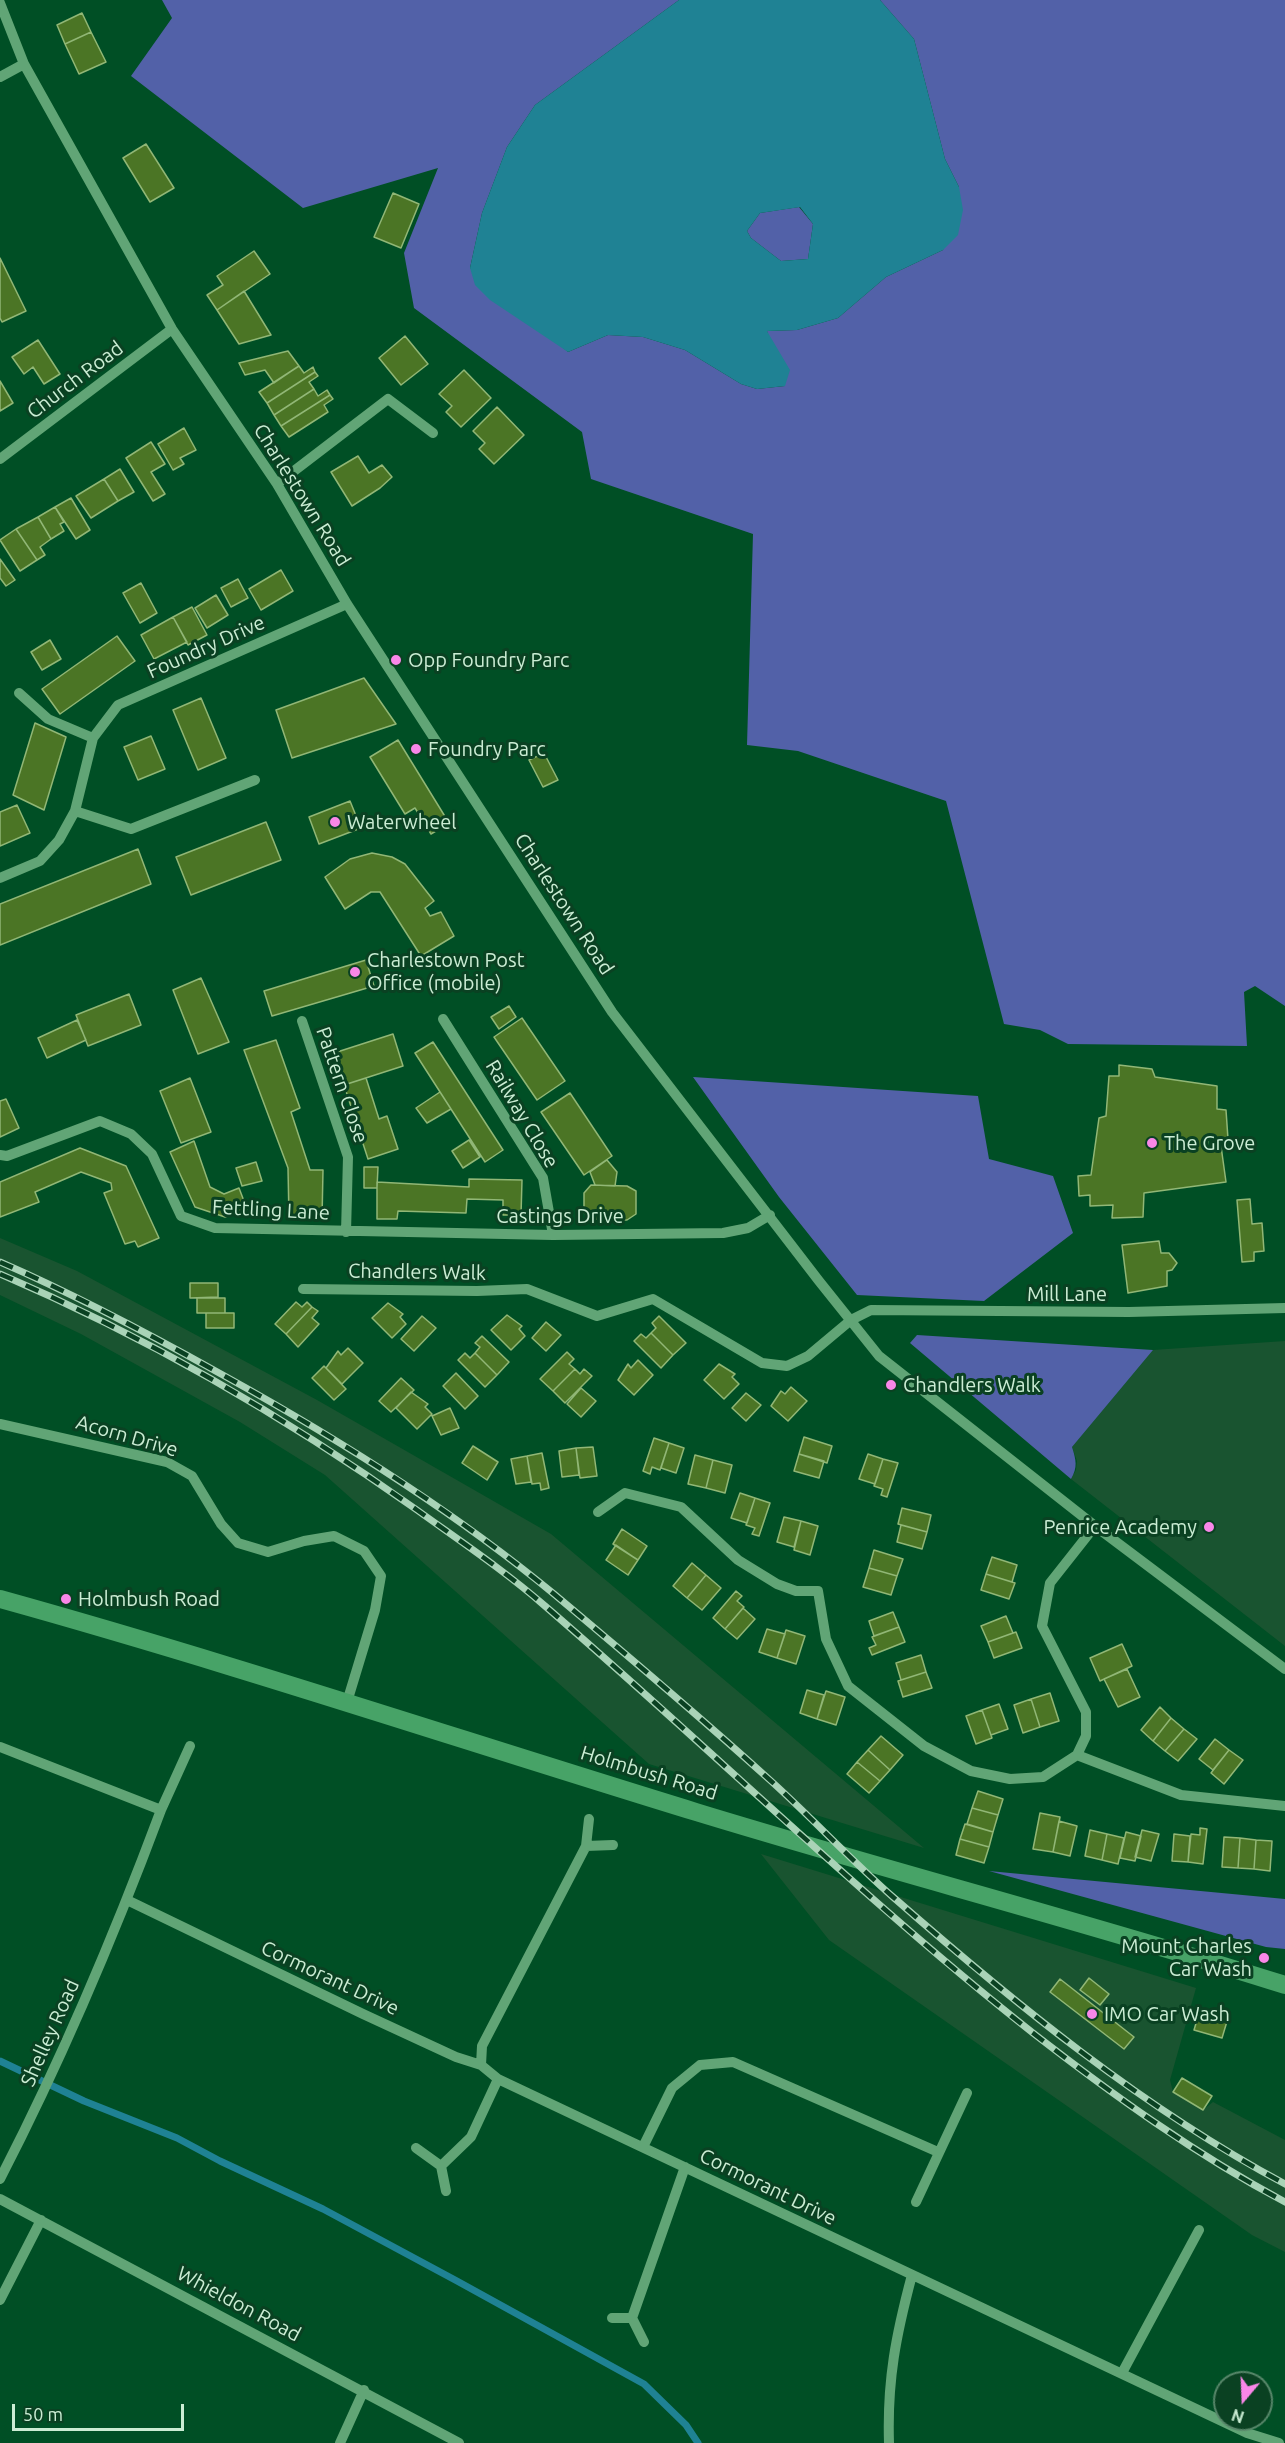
<!DOCTYPE html>
<html>
<head>
<meta charset="utf-8">
<style>
  body { margin:0 }
  #map { position:relative; width:1285px; height:2443px; overflow:hidden; background:#004f25; font-family:Ubuntu,sans-serif }
  canvas { display:block }
  .north { position:absolute; left:1213px; top:2371px; width:60px; height:60px; box-sizing:border-box; background:#0a4122; border:2px solid #578669; border-radius:50%; rotate:199deg; font-size:16px; font-weight:700; line-height:24px; text-align:center; color:#cbedd4 }
  .north::after { content:''; display:block; margin:auto; width:21px; height:27px; background:#f987e8; clip-path:polygon(50% 0,100% 100%,50% 72%,0 100%) }
  .scale { position:absolute; left:12px; top:2404px; width:172px; height:27px; box-sizing:border-box; border:3px solid #cbedd4; border-top:0; padding-left:8px; font-size:18px; line-height:21px; white-space:nowrap; color:#cbedd4; -webkit-text-stroke:4px #0a4122; paint-order:stroke }
</style>
</head>
<body>
<div id="map">
<canvas width="1285" height="2443"></canvas>
<div class="north">N</div>
<div class="scale">50 m</div>
</div>
<script>
const c = document.querySelector('canvas').getContext('2d');
c.lineJoin = 'round';
function fill(path, color) {
  c.fillStyle = color;
  c.fill(path, 'evenodd');
}
function strokePath(path, color, width, dash) {
  c.strokeStyle = color;
  c.lineWidth = width;
  c.lineCap = dash ? 'butt' : 'round';
  c.setLineDash(dash || []);
  c.stroke(path);
}
function label(font, color, halo, rows, align = 'center') {
  c.font = font + ' Ubuntu,sans-serif';
  c.lineWidth = 6;
  c.setLineDash([]);
  c.textBaseline = 'middle';
  c.strokeStyle = halo;
  c.fillStyle = color;
  for (const [text, x, y, turn = 0] of rows) {
    c.save();
    c.translate(x, y);
    c.rotate((+turn || 0) * Math.PI / 180);
    c.textAlign = isNaN(turn) ? turn : align;
    if (halo) c.strokeText(text, 0, 0);
    c.fillText(text, 0, 0);
    c.restore();
  }
}
const built = new Path2D(`
  M0,1238l77,33 240,129 234,134 373,314 -275,-84 -324,-289 -85,-53 -159,-88 -81,-39z
  M1285,1341v305l-214,-167 5,-9 1,-9 -5,-14 81,-97z
  M761,1854l435,134 -26,92 3,12 30,18 10,-8 72,38v112l-33,-17 -423,-295z`);
const green = new Path2D(`
  M162,0h517l-144,105 -28,42 -25,66 -12,55 98,84 40,-17 35,2 42,13 56,34 16,5 28,-3 -18,-55 30,-1 41,-12 48,-41 57,-27 16,-63 -14,-28 -31,-120 -34,-39h405v1006l-30,-20 -11,6 3,54 -179,-2 -28,-14 -36,-6 -58,-223 -148,-50 -51,-6 6,-211 -162,-55 -9,-47 -168,-124 -10,-55 34,-85 -135,40 -172,-132 41,-58z
  M799,207l14,17 -5,35 -27,2 -30,-23 -4,-7 13,-18z
  M693,1077l285,19 11,63 64,17 20,57 -89,68 -127,-6 -78,-98z
  M917,1335l236,15 -81,97c4,13 6,20 -1,32l-161,-136z
  M989,1871l296,28v50l-19,-2z`);
const water = new Path2D(`
  M679,0h201l34,39 31,120 14,28 4,23 -5,25 -15,15 -57,27 -48,41 -41,12 -30,1 23,39 -5,16 -28,3 -16,-5 -56,-34 -42,-13 -35,-2 -40,17 -78,-52 -15,-15 -5,-17 12,-55 25,-66 28,-42zM800,207l13,17 -5,35 -27,2 -30,-23 -4,-7 13,-18z`);
const stream = new Path2D(`
  M0,2061l84,40 93,37 43,23 103,48 134,72 187,103 42,41 12,18`);
const building = new Path2D(`
  M82,13l9,19 -26,12 -8,-19z
  M91,32l15,30 -27,12 -14,-30z
  M146,144l28,44 -24,14 -27,-44z
  M393,193l26,11 -18,44 -27,-11z
  M254,251l16,23 -53,36 -10,-15 16,-10 -6,-9z
  M0,258l26,53 -24,11 -2,-4z
  M244,291l27,44 -32,9 -22,-34z
  M405,336l23,28 -27,21 -22,-27z
  M38,340l22,34 -16,10 -11,-17 -9,7 -12,-17z
  M288,351l11,15 -25,17 -9,-13 -20,5 -6,-12z
  M299,366l5,7 9,-6 2,5 -48,31 -8,-11z
  M464,370l27,28 -30,29 -15,-15 6,-6 -13,-12z
  M315,372l3,4 -9,6 5,7 -40,26 -7,-12z
  M0,381l13,22 -13,8z
  M314,389l4,7 9,-6 3,5 -49,31 -7,-11z
  M330,395l3,4 -9,6 4,7 -39,25 -8,-11z
  M497,407l27,28 -30,29 -15,-15 6,-6 -12,-12z
  M184,428l12,22 -16,8 4,6 -11,6 -15,-26z
  M151,442l14,22 -14,8 14,22 -12,7 -27,-43z
  M358,456l11,17 13,-8 10,12 -12,11 -28,18 -21,-34z
  M120,469l14,23 -16,9 -14,-22z
  M104,479l14,22 -27,17 -15,-22z
  M71,498l19,32 -14,9 -21,-32z
  M55,507l9,15 -4,2 4,7 -13,8 -13,-22z
  M38,517l13,22 -11,8 5,8 -8,5 -21,-31z
  M16,529l21,31 -17,11 -20,-31z
  M0,559l15,21 -9,6 -6,-8z
  M281,570l12,21 -32,19 -12,-21z
  M238,579l10,19 -17,9 -10,-19z
  M141,583l16,30 -17,10 -17,-30z
  M216,595l12,20 -21,13 -12,-20z
  M192,607l15,28 -19,10 -15,-28z
  M173,617l14,25 -33,17 -13,-24z
  M117,636l18,25 -75,53 -18,-25z
  M50,640l11,19 -19,11 -11,-18z
  M364,678l32,46 -104,34 -16,-48z
  M201,698l25,60 -28,12 -25,-60z
  M35,723l31,14 -22,73 -31,-15z
  M151,736l14,33 -27,11 -14,-33z
  M398,740l51,83 -18,11 -16,-26 -10,6 -35,-57z
  M544,753l14,27 -15,7 -14,-27z
  M350,801l11,27 -42,16 -10,-27z
  M17,805l13,28 -30,13v-34z
  M266,822l15,38 -90,35 -15,-38z
  M138,849l13,35 -151,61v-41z
  M372,853l20,4 13,7 29,37 -9,7 5,8 11,-4 13,24 -33,20 -41,-64h-9l-26,17 -20,-32 25,-18z
  M366,960l8,26 -102,30 -8,-25z
  M201,978l28,64 -31,12 -25,-64z
  M129,994l12,31 -53,21 -12,-31z
  M509,1006l7,11 -17,12 -8,-12z
  M522,1018l43,63 -28,19 -43,-63z
  M77,1020l9,20 -39,18 -9,-20z
  M393,1034l10,32 -59,19 -10,-32z
  M276,1040l24,68 -9,4 19,58h13l-1,49h-33l-1,-51 -44,-118z
  M433,1042l70,108 -18,12 -70,-109z
  M1119,1065l33,4 3,8 62,9v23l9,1 2,29h-20l-1,9 14,-2 5,36 -82,11 -1,24 -31,1 1,-13 -23,1v-11l-11,1 -1,-20 13,-1 8,-57 7,-2 3,-40h10z
  M190,1078l21,54 -30,11 -21,-52z
  M366,1078l13,41 8,-3 11,33 -30,10 -24,-74z
  M440,1092l11,17 -24,14 -11,-15z
  M570,1093l42,63 -28,19 -43,-63z
  M6,1099l13,29 -19,9v-36z
  M469,1140l11,17 -17,11 -11,-17z
  M194,1141l16,46 14,7 15,-6 8,21 -22,8 -30,-10 -25,-55z
  M80,1148l46,18 33,72 -21,9 -3,-6 -10,3 -21,-51 8,-3 -1,-7 -30,-11 -46,20 4,10 -39,15v-35z
  M607,1160l10,12 -2,14 -20,-1 -5,-13z
  M256,1162l6,19 -20,5 -6,-18z
  M364,1167h14l-1,21h-13z
  M469,1179l53,1 -1,35h-18v-15l-36,-1 -1,14 -68,-2 -1,8h-20v-37l92,5z
  M591,1185l36,1 9,5v23l-9,6 -34,-1 -9,-6v-20z
  M1250,1199l2,25 10,-1 2,28 -10,1v9l-12,1 -5,-62z
  M1159,1241l2,12h8l8,10 -5,7 -5,1v15l-39,7 -6,-48z
  M190,1283h28v14l-28,1z
  M197,1298h28v15h-28z
  M296,1302l6,5 5,-5 5,5 -26,27 -11,-10z
  M388,1303l15,11 -3,3 6,7 -14,14 -20,-20z
  M312,1307l6,4 -6,7 7,6 -21,23 -12,-13z
  M206,1313h28v15h-28z
  M507,1315l15,11 -3,3 6,7 -14,14 -20,-20z
  M422,1316l14,12 -22,23 -13,-12z
  M659,1316l27,27 -13,12 -22,-22 5,-5 -4,-5z
  M546,1322l15,13 -15,16 -14,-13z
  M651,1333l22,22 -12,13 -27,-27 7,-7 5,4z
  M482,1336l27,26 -12,13 -22,-22 5,-6 -5,-4z
  M348,1348l15,15 -21,21 -16,-16 12,-17 3,4z
  M567,1352l7,7 -5,5 6,5 -22,22 -13,-12z
  M465,1353l5,5 5,-5 22,22 -12,12 -27,-27z
  M638,1360l15,15 -19,20 -16,-15 10,-16 3,4z
  M719,1364l16,10 -3,3 7,7 -15,15 -20,-19z
  M324,1366l22,23 -12,11 -22,-22z
  M575,1369l5,5 4,-5 8,7 -27,27 -12,-12z
  M456,1373l22,23 -13,13 -22,-23z
  M401,1378l13,12 -23,22 -12,-11z
  M791,1387l16,14 -19,20 -17,-15 10,-15 4,3z
  M581,1388l15,13 -15,16 -14,-13z
  M411,1392l17,12 -3,3 7,7 -15,15 -21,-21z
  M746,1393l15,12 -15,16 -14,-13z
  M450,1408l9,20 -18,7 -9,-19z
  M804,1437l28,9 -5,17 -28,-9z
  M654,1438l15,5 -9,27 -8,-3 -2,7 -7,-3z
  M669,1443l15,5 -8,25 -15,-5z
  M473,1446l25,16 -11,18 -25,-17z
  M593,1447l4,29 -17,2 -4,-30z
  M576,1448l3,27 -17,2 -3,-26z
  M542,1453l7,35 -8,2 -1,-7 -8,1 -5,-28z
  M799,1454l25,7 -5,17 -25,-7z
  M868,1454l15,5 -8,25 -16,-5z
  M695,1455l18,5 -7,28 -18,-4z
  M527,1456l4,26 -15,2 -5,-25z
  M883,1459l15,4 -11,34 -6,-2 2,-6 -9,-3z
  M713,1460l19,5 -7,28 -19,-5z
  M740,1493l15,5 -8,25 -16,-5z
  M755,1498l15,5 -11,33 -7,-2 3,-6 -9,-3z
  M902,1508l29,7 -4,17 -29,-8z
  M784,1517l17,4 -7,26 -17,-5z
  M801,1521l17,5 -8,29 -16,-5z
  M901,1525l26,7 -5,17 -25,-7z
  M622,1529l25,17 -9,14 -25,-16z
  M616,1545l22,15 -10,15 -22,-15z
  M874,1550l29,9 -6,17 -28,-8z
  M992,1557l25,8 -5,17 -26,-8z
  M692,1563l14,12 -19,23 -14,-12z
  M869,1568l28,8 -6,19 -28,-8z
  M986,1574l29,9 -6,16 -28,-9z
  M706,1575l15,13 -19,22 -15,-12z
  M736,1591l6,5 -5,5 7,6 -19,22 -12,-11z
  M743,1608l12,11 -18,20 -12,-10z
  M893,1612l6,15 -25,9 -5,-15z
  M1006,1616l7,17 -25,9 -7,-16z
  M899,1627l6,15 -33,13 -3,-7 7,-3 -4,-8z
  M767,1629l18,5 -8,24 -18,-6z
  M786,1630l19,6 -9,28 -19,-6z
  M1016,1632l6,16 -28,10 -6,-16z
  M1122,1644l10,22 -32,15 -10,-23z
  M921,1655l5,17 -25,8 -5,-17z
  M1127,1669l13,28 -22,10 -14,-28z
  M926,1672l6,16 -29,9 -5,-16z
  M807,1690l17,5 -7,24 -17,-6z
  M826,1691l19,6 -9,28 -19,-6z
  M1050,1693l9,28 -19,6 -9,-28z
  M1031,1699l9,28 -17,6 -9,-28z
  M999,1704l9,25 -17,6 -9,-25z
  M1160,1707l11,11 -18,23 -12,-11z
  M982,1710l10,28 -16,6 -10,-28z
  M1171,1718l13,11 -19,22 -12,-10z
  M1184,1729l13,10 -19,22 -13,-10z
  M881,1736l22,19 -13,15 -22,-20z
  M1215,1739l14,11 -16,20 -14,-11z
  M868,1750l22,20 -10,11 -23,-19z
  M1229,1750l14,10 -19,24 -13,-11z
  M857,1762l23,19 -11,12 -22,-19z
  M978,1791l25,8 -5,16 -26,-7z
  M972,1808l26,7 -5,17 -26,-8z
  M1040,1813l20,4 -7,35 -20,-3z
  M1059,1821l18,5 -7,30 -17,-4z
  M965,1824l28,8 -4,15 -29,-8z
  M1200,1828l7,1 -4,35 -15,-2 3,-28 9,1z
  M1090,1830l17,4 -5,26 -17,-4z
  M1142,1830l17,4 -8,27 -16,-4z
  M1126,1832l15,4 -6,25 -15,-3z
  M1107,1834l17,4 -6,26 -16,-4z
  M1174,1834l16,2 -2,26 -16,-1z
  M1224,1837l16,1 -2,30 -16,-1z
  M1240,1838l16,2 -2,29 -16,-1z
  M960,1839l29,8 -5,16 -28,-8z
  M1256,1840l16,1 -2,30 -16,-2z
  M1089,1978l20,16 -9,11 -20,-15z
  M1060,1979l74,58 -10,12 -74,-57z
  M1200,2010l28,8 -6,20 -28,-8z
  M1182,2078l30,18 -9,14 -30,-18z`);
const minor = new Path2D(`
  M0,3l24,61 148,265 105,155 70,120 265,408 207,269 60,75 216,170 190,143
  M0,77l24,-13
  M0,459l172,-130
  M277,484l111,-85 45,34
  M19,693l29,26 45,19
  M75,811l56,18 124,-49
  M0,878l40,-17 19,-21 16,-29 18,-73 25,-33 229,-101
  M443,1019l100,159 10,57
  M302,1021l46,136 -2,75
  M0,1155l7,1 93,-35 31,13 21,20 29,62 34,12 338,7 170,-2 25,-5 22,-13
  M303,1289l174,2 50,-2 70,27 56,-17 109,64 25,3 21,-10 43,-36 20,-10 258,2 156,-4
  M0,1424l167,38 25,14 29,48 17,19 30,9 36,-11 30,-5 30,15 17,25 -6,34 -28,92
  M598,1512l27,-19 56,14 57,53 39,24 19,7h22l8,48 22,47 76,60 47,25 39,8 33,-2 34,-22 9,-19v-24l-44,-86 8,-43 45,-57
  M0,1747l161,63c-47,126 -99,249 -161,369
  M1077,1755l104,40 104,11
  M161,1810l29,-64
  M586,1846l27,-1
  M127,1900l236,114 93,43 25,8 17,14 749,354 32,10
  M481,2065l1,-19 104,-200 3,-27
  M643,2147l29,-59 28,-23 33,-3 205,90
  M416,2148l25,18
  M446,2191l-5,-25 30,-29 27,-58
  M0,2199l459,244
  M916,2202l51,-109
  M0,2300l41,-80
  M612,2318h20
  M644,2342l-12,-24 53,-151
  M1122,2373l77,-143
  M340,2443l24,-53
  M889,2443c-2,-63 7,-108 23,-168`);
const highway = new Path2D(`
  M0,1599c234,65 464,142 696,213 196,60 394,111 589,173`);
const rail = new Path2D(`
  M0,1262c76,33 149,72 221,112 116,64 230,135 333,220 73,61 146,123 217,187 42,38 80,79 122,116 121,106 250,211 392,287
  M0,1274c147,63 287,144 417,236 43,31 88,61 128,96 164,141 318,293 488,427 80,62 162,121 252,169`);
const markers = [
  [396,660,6,"#f987e8"],
  [416,749,6,"#f987e8"],
  [335,822,6,"#f987e8"],
  [355,972,6,"#f987e8"],
  [1152,1143,6,"#f987e8"],
  [891,1385,6,"#f987e8"],
  [1209,1527,6,"#f987e8"],
  [66,1599,6,"#f987e8"],
  [1264,1958,6,"#f987e8"],
  [1092,2014,6,"#f987e8"]
];
const streetNames = [
  ["Church Road",75,380,-37],
  ["Charlestown Road",302,495,58],
  ["Foundry Drive",206,647,-24],
  ["Charlestown Road",564,904,57],
  ["Pattern Close",342,1085,71],
  ["Railway Close",522,1114,59],
  ["Fettling Lane",271,1210,3],
  ["Castings Drive",560,1216],
  ["Chandlers Walk",417,1272,1],
  ["Mill Lane",1067,1294],
  ["Acorn Drive",127,1436,16],
  ["Holmbush Road",649,1773,17],
  ["Cormorant Drive",330,1978,25],
  ["Shelley Road",50,2033,-66],
  ["Cormorant Drive",768,2187,26],
  ["Whieldon Road",239,2304,28]
];
const poiNames = [
  ["Opp Foundry Parc",408,660],
  ["Foundry Parc",428,749],
  ["Waterwheel",347,822],
  ["Charlestown Post",367,960],
  ["Office (mobile)",367,983],
  ["The Grove",1164,1143],
  ["Chandlers Walk",903,1385],
  ["Penrice Academy",1197,1527,"right"],
  ["Holmbush Road",78,1599],
  ["Mount Charles",1252,1946,"right"],
  ["Car Wash",1252,1969,"right"],
  ["IMO Car Wash",1104,2014]
];
fill(built, '#195430');
fill(green, '#5261a8');
fill(water, '#1f8294');
strokePath(stream, '#1f8294', 7);
fill(building, '#4b7525');
strokePath(building, '#91b776', 1.5);
strokePath(minor, '#61a576', 10);
strokePath(highway, '#47a367', 18);
strokePath(rail, '#a9d3b7', 7);
strokePath(rail, '#0a4122', 4.5, [14]);
for (const [x, y, r, color] of markers) {
  const dot = new Path2D();
  dot.arc(x, y, r, 0, 2 * Math.PI);
  c.fillStyle = color;
  c.fill(dot);
  strokePath(dot, '#0a4122', 2);
}
label('20px', '#cbedd4', '#0a4122', streetNames);
label('20px', '#cbedd4', '#0a4122', poiNames, 'left');
</script>
</body>
</html>
